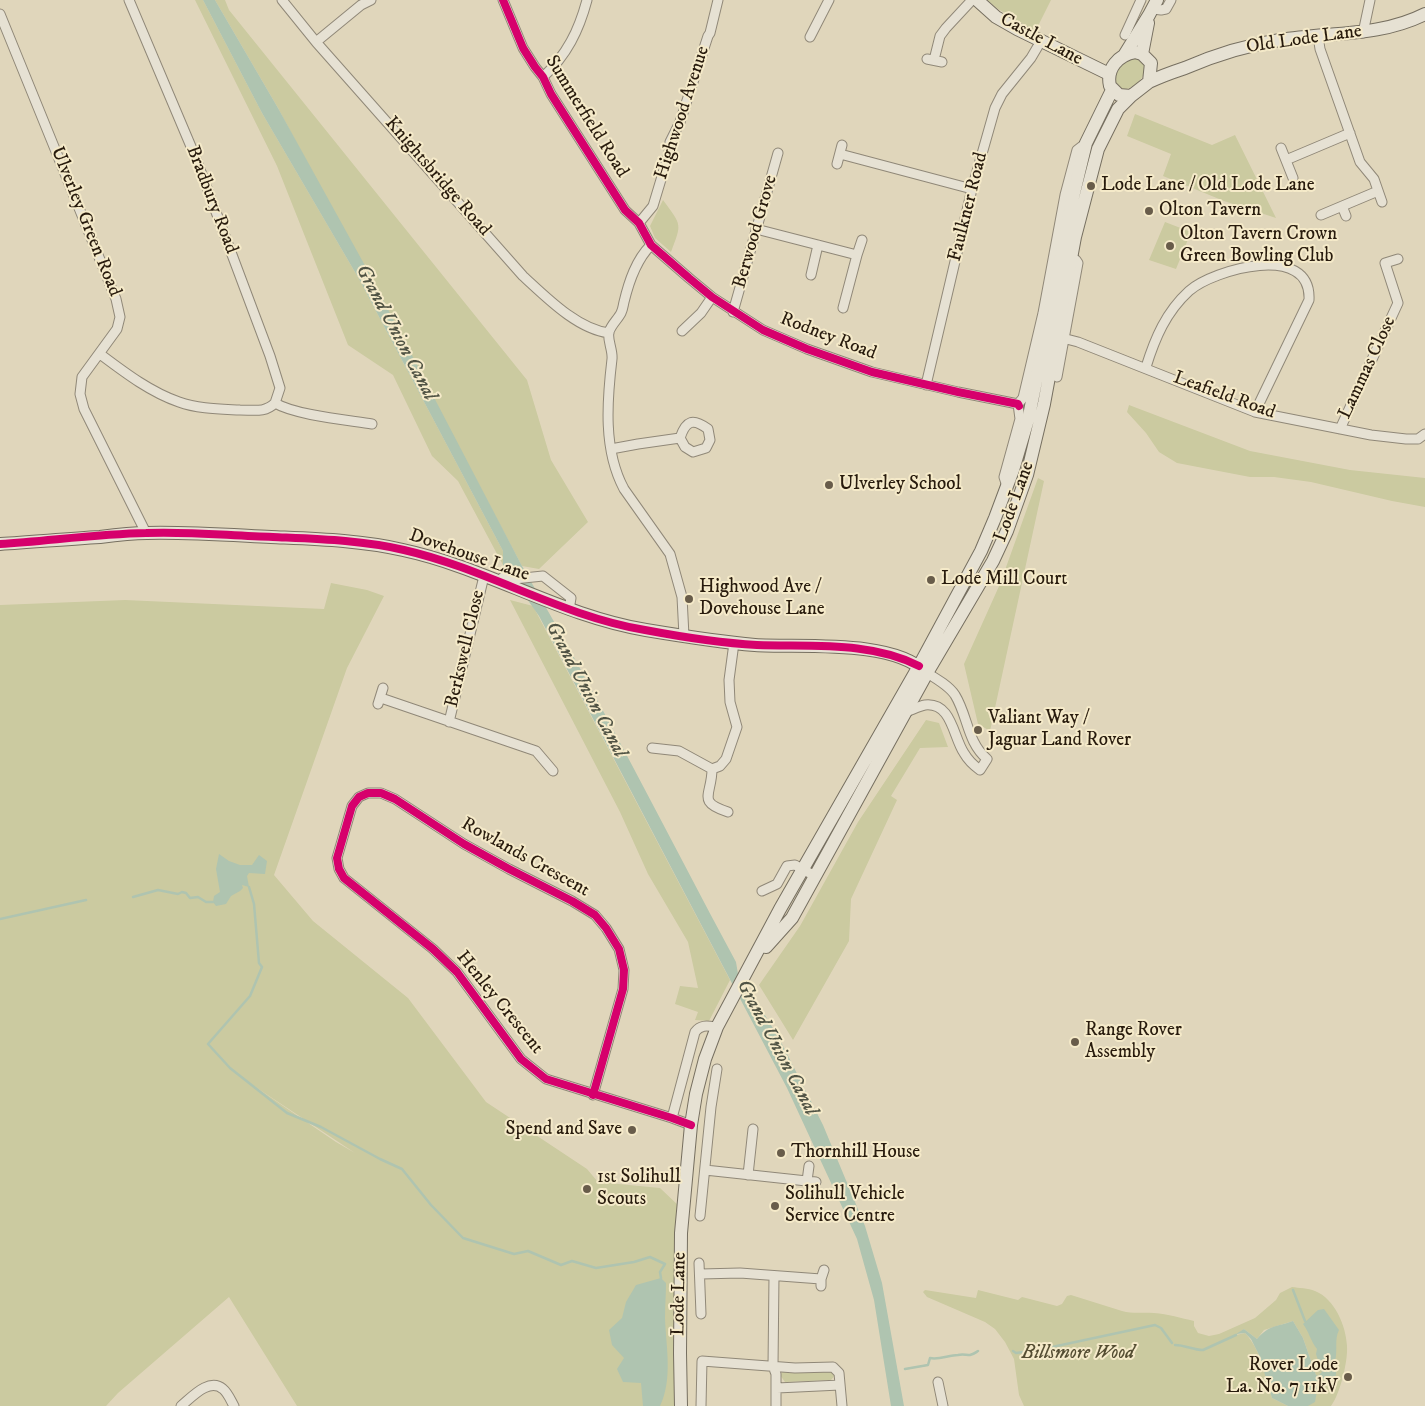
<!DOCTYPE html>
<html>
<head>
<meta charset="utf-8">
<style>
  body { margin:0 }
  canvas { display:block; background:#e0d6bb }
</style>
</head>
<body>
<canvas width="1425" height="1406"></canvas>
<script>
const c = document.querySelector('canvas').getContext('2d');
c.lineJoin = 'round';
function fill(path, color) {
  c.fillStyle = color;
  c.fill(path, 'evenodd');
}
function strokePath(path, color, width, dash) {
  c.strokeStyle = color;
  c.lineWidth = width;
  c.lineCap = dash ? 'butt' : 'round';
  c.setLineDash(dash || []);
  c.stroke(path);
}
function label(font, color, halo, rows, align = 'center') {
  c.font = font + ' "IM FELL DW Pica",serif';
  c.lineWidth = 4;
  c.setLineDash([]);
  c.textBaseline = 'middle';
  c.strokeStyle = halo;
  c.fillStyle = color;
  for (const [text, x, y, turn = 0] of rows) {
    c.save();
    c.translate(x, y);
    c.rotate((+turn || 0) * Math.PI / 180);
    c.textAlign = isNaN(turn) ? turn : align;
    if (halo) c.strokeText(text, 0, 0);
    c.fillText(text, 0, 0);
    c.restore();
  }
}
const green = new Path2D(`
  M195,0h8l59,113 97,166 144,272v14l-45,-84 -26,-25 -39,-81 -45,-30 -71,-179z
  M215,0h10l4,10 298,370 24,80 37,62 -49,47 -17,-3 -244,-458z
  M987,0h64l-12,24 -2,8 -39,-23z
  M1139,57l6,7c0,3 0,6 -1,9 -1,6 -12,16 -19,16 -4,0 -8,-4 -11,-7 2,-15 10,-22 25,-25z
  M1135,114l77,31 23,-10 41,83 -52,-17 -61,-25 8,-22 -44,-18z
  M663,200c19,26 19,23 8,52l-16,-14 -5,-12z
  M1165,222l26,10 -15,37 -27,-9z
  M1129,405l121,46 100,19 75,8v29l-33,-6 -81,-19 -37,-5h-24l-73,-14 -18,-11 -13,-19 -19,-21z
  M1038,478l6,3 -54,250 -12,-7 -14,-60 36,-80z
  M331,583l36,7 17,6 -37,72 -73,207 39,46 95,77 78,104 101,67 11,13 62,6 19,18 -3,200h-379l-68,-109 -111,96 -12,13h-106v-801l125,-5 199,9zM248,1082l107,71 -19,-11z
  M510,600l23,6 197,374 -21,41 -14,-1 3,-8 -23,-8 5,-18 18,2 -10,-46 -40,-68 -28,-62z
  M926,720l13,3 9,24 -28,1 -29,48 6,4 -46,99 -2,42 -56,99 -34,-55 41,-59 58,-104z
  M1292,1287c7,1 16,1 23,4 20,8 31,35 32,55 1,16 -7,48 -16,60h-23l8,-31 -13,-37 -10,-17 -29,9 -7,9 -13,-10 -8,6 9,-2c16,17 21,43 27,65l16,8h-264l-5,-11 -5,-36 -9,-17 -10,-13 -10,-7 -58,-25 -4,-5 2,-2 51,8 2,-8 40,10 4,-3 35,9 5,-2 5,-8 4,-1 51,16c11,3 21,1 32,2 14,1 27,5 40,8v5l4,7 11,3 10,-2 36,-16 21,-18 4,-7z
  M785,1369h45l5,6 -4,5 -46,2 -5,-7z`);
const water = new Path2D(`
  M203,0h12l63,108 90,163 154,295c76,129 143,264 214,396l2,12 13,18 29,48 43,85 42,101 17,57 22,123h-13l-17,-106 -17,-61 -70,-151 -248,-472 -36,-51v-14l-144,-272 -97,-166z
  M219,854l10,7 11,4h12l7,-10 8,6 -2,13 -16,-1 -2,3 2,11 -7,-2 1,3 -3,3 -9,5 -5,8 -10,2 -3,-4 1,-6 6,-4 -4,-23z
  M661,1278l5,5c0,12 -1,23 -1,35 1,29 8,61 -5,88h-17l-2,-23 -18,-1 -6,-13 7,-11 -12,-13 -3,-15 13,-12 4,-16 10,-17z
  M1324,1309l15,21c-5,10 -1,19 -4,31l2,4 -2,16h-2l-4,-4 -6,2 -1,-1 -3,2 -4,22 -7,4h-20l-16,-8 -13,-43 -8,-16 -6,-6 -9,1 8,-5 13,10c12,-14 19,-12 36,-18l10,17 13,37 2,1 4,-4 -6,-18 1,-5c-6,-7 -8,-17 -14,-25l15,-14z`);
const stream = new Path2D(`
  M249,887l5,17 5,59 3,4 -12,29 -42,48 22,24 57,45 34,14 59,32 22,10 29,36 32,33 51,16 14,-3 33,14 11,-4 24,7 38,-6 16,-5 15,7 -5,8 1,6
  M133,897l25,-7 20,4 4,-2 4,1 4,5 8,-1 8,5h7
  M0,919l86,-19
  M1293,1290l12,31
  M1175,1345c10,0 18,5 28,5l33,-15
  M1038,1350l117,-25 6,3 11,15
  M1013,1351l3,2 15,-2
  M905,1369l23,-4 2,-7c9,2 19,-3 28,-3 4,-1 8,0 12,0 4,-1 5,-2 8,-4`);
const street = new Path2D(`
  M129,0l66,156 75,200 10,32 -5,15
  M282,0l34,42 207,234c23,21 54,53 86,57
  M503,0l20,48 12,19 8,10 8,17 74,116 14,13 12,22 38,33 23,19 51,33 44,19 65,23 86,20 60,12
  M1153,9l8,1 5,-1 5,-9
  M0,14l116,285 4,18 -3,12 -35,48 -2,17 4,15 62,124
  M1363,33l7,-33
  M1125,35l16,-35
  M1318,36l2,13 40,113 14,17 8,23
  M810,37l19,-37
  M316,42l45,-37 10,-5
  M927,59l15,3
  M934,60l6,-24 6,-8 26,-28
  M543,77c24,-22 36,-47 44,-77
  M1281,148l12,30
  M840,154l132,35
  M1286,160l64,-27
  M837,164l5,-19
  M1342,206l4,10
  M1321,215l57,-24
  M639,223l14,-17 16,-53 1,-11 10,-20 28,-86 2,-3 8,-33
  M756,229l101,26 -14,53
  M651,245c-15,15 -22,36 -27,57 -1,4 -1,7 -3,11 -3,6 -10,12 -12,19 -2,8 4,18 3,27 -5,42 -9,91 12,130l46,65 12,43 2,39
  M857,255l5,-15
  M811,275l7,-30
  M733,312l45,-159
  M682,331l19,-18 11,-16
  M1051,335l27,7 177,70 116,23 35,4h12l7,-5
  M100,354c24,18 50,38 79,48 19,7 41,7 61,8 14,0 25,3 35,-7 20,12 72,17 97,21
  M1146,367c9,-29 20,-55 43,-76 25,-22 123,-49 120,9l-54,112
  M1057,377l21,-114 -2,-3h-5
  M926,385l46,-196 23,-81 7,-14 29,-36 10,-17
  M1340,429l58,-126 -13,-40 13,-4
  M611,449l27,-5 42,-6c6,-18 13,-20 28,-9l2,11 -4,8 -13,4 -8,-5 -5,-9
  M1006,483l-2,-6 16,-58 -2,-15 5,-6 20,-85 22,-118 12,-45 9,-7
  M499,582l4,-5 11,2 29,-3 28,22 -2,12
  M381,698l155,53 17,20
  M378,704l5,-16
  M906,712c6,-2 13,-6 19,-7 27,-3 28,32 39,48 4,7 9,12 16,17l7,-11c-20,-17 -19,-43 -32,-64 -6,-9 -18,-16 -28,-22
  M449,722l35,-146
  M652,748l27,3 33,18
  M728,812c-32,-10 -16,-17 -16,-43l8,-3 6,-7 11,-32 -7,-25 -1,-22 5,-37
  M762,891l15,-7 10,-18 8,-1 20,11
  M593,1095l30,-106 1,-19 -5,-21 -13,-21 -11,-13 -23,-14 -63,-32 -45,-25 -69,-45 -14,-6h-13l-9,4 -7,9 -15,52 2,11 5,9 89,71 24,23 64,87 25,20 126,39 19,7
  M672,1118l23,-86c6,-8 13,-6 22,-5
  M705,1170l111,12
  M748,1175l5,-46
  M807,1181l2,-15
  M700,1216l11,-109 6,-38
  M699,1263l2,51
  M701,1274l39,-1 81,6
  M774,1276l-1,90 3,8v32
  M821,1286v-7l3,-9
  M938,1382l5,24
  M777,1388l63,-3
  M181,1406c10,-8 28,-29 42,-17 5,4 8,12 11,17
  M701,1406l1,-45 93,7 38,-1 6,6 3,33`);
const secondary = new Path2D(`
  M977,0l19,17 21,12 92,45
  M1135,52l7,2 9,9 -2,19 -18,14 -12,-1 -9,-9c-4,-17 8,-31 25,-34z
  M1125,54l24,-39 8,-15
  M1142,54l6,-31
  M1149,82c12,-6 24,-10 36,-14 30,-13 62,-23 95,-28 48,-8 100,-3 145,-26
  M0,544c33,-2 66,-5 100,-7 15,-2 31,-4 47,-4 41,-1 83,2 124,4 44,2 88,3 132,13 84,18 158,66 243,80 36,6 73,12 109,15 45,3 137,-6 170,27
  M766,947l26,-29 135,-245 66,-112 14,-30 20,-56 17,-71 31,-167 23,-88 20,-40 13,-13
  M681,1406l-1,-53 1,-120 10,-108 5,-31 9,-35 12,-32 63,-118 139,-243 62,-115 14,-33 18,-48 16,-54 44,-219 13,-54 26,-53`);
const cycleway = new Path2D(`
  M503,0l20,48 12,19 8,10 8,17 74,116 14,13 12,22 38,33 23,19 51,33 44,19 65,23 86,20 60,12 1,2
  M0,544c48,-3 97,-10 146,-11 42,-2 85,3 127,4 44,2 88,3 131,13 83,19 157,66 241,80 37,7 75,13 112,15 54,2 114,-4 162,21
  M593,1095l30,-106 1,-19 -5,-21 -13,-21 -11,-13 -23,-14 -63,-32 -45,-25 -69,-45 -14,-6h-13l-9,4 -7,9 -15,52 2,11 5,9 89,71 24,23 64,87 25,20 126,39 19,7`);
const markers = [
  [1091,186,5,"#685c4a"],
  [1149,211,5,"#685c4a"],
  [1170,246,5,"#685c4a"],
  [829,485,5,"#685c4a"],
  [931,580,5,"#685c4a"],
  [689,599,5,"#685c4a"],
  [978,730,5,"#685c4a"],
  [1075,1042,5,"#685c4a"],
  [632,1130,5,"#685c4a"],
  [781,1153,5,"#685c4a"],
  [587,1189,5,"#685c4a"],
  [775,1206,5,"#685c4a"],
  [1348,1377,5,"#685c4a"]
];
const streetNames = [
  ["Castle Lane",1041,40,28],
  ["Old Lode Lane",1304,40,-8],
  ["Highwood Avenue",683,113,-72],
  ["Summerfield Road",586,117,58],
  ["Knightsbridge Road",437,177,49],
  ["Bradbury Road",211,200,69],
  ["Faulkner Road",969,207,-76],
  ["Ulverley Green Road",85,222,68],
  ["Berwood Grove",756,232,-74],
  ["Rodney Road",828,337,21],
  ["Lammas Close",1368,368,-65],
  ["Leafield Road",1224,396,20],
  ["Lode Lane",1015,502,-70],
  ["Dovehouse Lane",469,556,19],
  ["Berkswell Close",466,649,-77],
  ["Rowlands Crescent",525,858,29],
  ["Henley Crescent",499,1003,51],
  ["Lode Lane",680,1294,-89]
];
const poiNames = [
  ["Lode Lane / Old Lode Lane",1101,186],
  ["Olton Tavern",1159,211],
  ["Olton Tavern Crown",1180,235],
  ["Green Bowling Club",1180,257],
  ["Ulverley School",839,485],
  ["Lode Mill Court",941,580],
  ["Highwood Ave /",699,588],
  ["Dovehouse Lane",699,610],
  ["Valiant Way /",988,719],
  ["Jaguar Land Rover",988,741],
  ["Range Rover",1085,1031],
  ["Assembly",1085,1053],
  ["Spend and Save",622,1130,"right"],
  ["Thornhill House",791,1153],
  ["1st Solihull",597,1178],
  ["Scouts",597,1200],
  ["Solihull Vehicle",785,1195],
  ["Service Centre",785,1217],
  ["Rover Lode",1338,1366,"right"],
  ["La. No. 7 11kV",1338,1388,"right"]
];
const parkNames = [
  ["Billsmore Wood",1078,1354]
];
const waterNames = [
  ["Grand Union Canal",395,333,62],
  ["Grand Union Canal",585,690,62],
  ["Grand Union Canal",776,1048,62]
];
fill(green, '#cbcaa0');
fill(water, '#afc4b0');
strokePath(stream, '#afc4b0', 2.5);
strokePath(street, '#908878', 11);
strokePath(secondary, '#766f60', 14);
strokePath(street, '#e6e1d3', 9);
strokePath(secondary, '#e6e1d3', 12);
strokePath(cycleway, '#d6006c', 8);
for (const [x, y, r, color] of markers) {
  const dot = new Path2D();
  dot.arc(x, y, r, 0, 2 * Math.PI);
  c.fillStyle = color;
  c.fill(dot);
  strokePath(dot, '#f5eac9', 2);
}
label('19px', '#281b0d', '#f5eac9', streetNames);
label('19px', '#281b0d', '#f5eac9', poiNames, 'left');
label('italic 19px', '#544d32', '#f5eac9', parkNames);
label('italic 20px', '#505344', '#f5eac9', waterNames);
</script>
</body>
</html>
